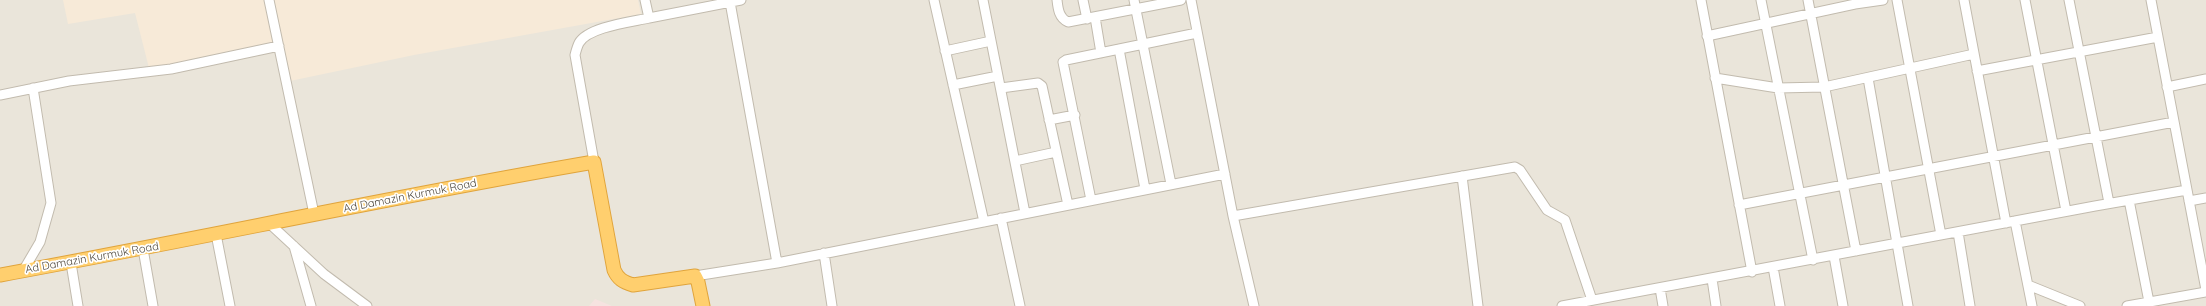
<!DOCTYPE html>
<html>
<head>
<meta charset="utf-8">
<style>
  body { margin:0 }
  canvas { display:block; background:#f6f3ec }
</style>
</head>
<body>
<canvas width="2206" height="306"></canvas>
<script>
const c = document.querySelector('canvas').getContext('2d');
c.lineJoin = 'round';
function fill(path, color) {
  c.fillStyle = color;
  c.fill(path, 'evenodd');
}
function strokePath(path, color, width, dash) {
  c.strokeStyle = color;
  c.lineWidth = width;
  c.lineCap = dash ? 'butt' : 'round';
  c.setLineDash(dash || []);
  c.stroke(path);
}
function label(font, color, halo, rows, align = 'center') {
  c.font = font + ' Quicksand,sans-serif';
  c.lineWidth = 3.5;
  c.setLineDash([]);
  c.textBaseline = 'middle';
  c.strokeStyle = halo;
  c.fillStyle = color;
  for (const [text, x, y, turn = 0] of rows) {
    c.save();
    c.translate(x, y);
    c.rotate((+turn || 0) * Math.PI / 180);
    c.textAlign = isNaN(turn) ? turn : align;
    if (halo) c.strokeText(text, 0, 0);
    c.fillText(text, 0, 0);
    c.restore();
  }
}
const residential = new Path2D(`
  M0,0h2206v306h-2206z`);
const commercial = new Path2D(`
  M63,0h575l3,14 -227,41 -124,26 -8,-38 -133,25 -14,-55 -67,11z`);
const medical = new Path2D(`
  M595,299l17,7h-23z`);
const minor = new Path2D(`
  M269,0l45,214
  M934,0l50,222
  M983,0l42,213
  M1057,0c1,9 2,18 11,22l113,-22
  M1083,0l4,19
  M1134,0l37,184
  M1191,0l42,216 21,90
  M1701,0l51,272
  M1761,0l52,260
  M1808,0l48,251
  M1897,0l44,235
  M1964,0l42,223
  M2025,0l41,211
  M2069,0l40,203
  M2151,0l55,290
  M730,2l47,261
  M1095,17l6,36
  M649,18l92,-18
  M1707,36l148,-32 28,-4
  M1119,49l26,140
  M945,51l46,-10
  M1977,71l181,-34
  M1715,78l63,10 46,-1 150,-33
  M1868,78l40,228
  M953,85l45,-9
  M2167,87l39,-8
  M1001,88l37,-5 4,3 26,119
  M0,95l69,-14 102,-12 108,-23
  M1049,120l26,-5
  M1015,161l41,-9
  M594,162l-19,-107c1,-4 2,-8 4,-12 9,-16 52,-21 70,-25l-4,-18
  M1462,176l16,130
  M1091,200l-28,-138 3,-2 131,-27
  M2129,200l20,102
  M2189,201l17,-3
  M1739,205l435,-83
  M1233,216l282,-49 5,3 27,40 18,10 27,80
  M1001,218l19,88
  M2015,221l17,85
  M270,224l54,50 43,32
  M1958,232l12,74
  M216,234l14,72
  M294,246l17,60
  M143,249l10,57
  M824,253l8,53
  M1834,256l9,50
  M71,263l7,43
  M1773,267l7,39
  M23,271l17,-29 11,-39 -18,-115
  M695,276l82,-13 448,-89
  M1712,279l4,27
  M2028,285l52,21
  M1660,288l3,18
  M1562,306l533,-100 92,-16
  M2127,306l79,-14`);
const highway = new Path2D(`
  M0,275c198,-36 395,-79 594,-113l20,108c4,9 9,12 19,15l62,-9 3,6 5,24`);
const streetNames = [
  ["Ad Damazin Kurmuk Road",410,196,-11],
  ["Ad Damazin Kurmuk Road",92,258,-10]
];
fill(residential, '#eae5da');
fill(commercial, '#f7ead8');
fill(medical, '#f6e3e0');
strokePath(minor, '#c2bbae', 11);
strokePath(highway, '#e0a43c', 15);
strokePath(minor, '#fff', 9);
strokePath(highway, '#ffcf6e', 13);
label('11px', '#4b4439', '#fff', streetNames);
</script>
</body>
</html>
